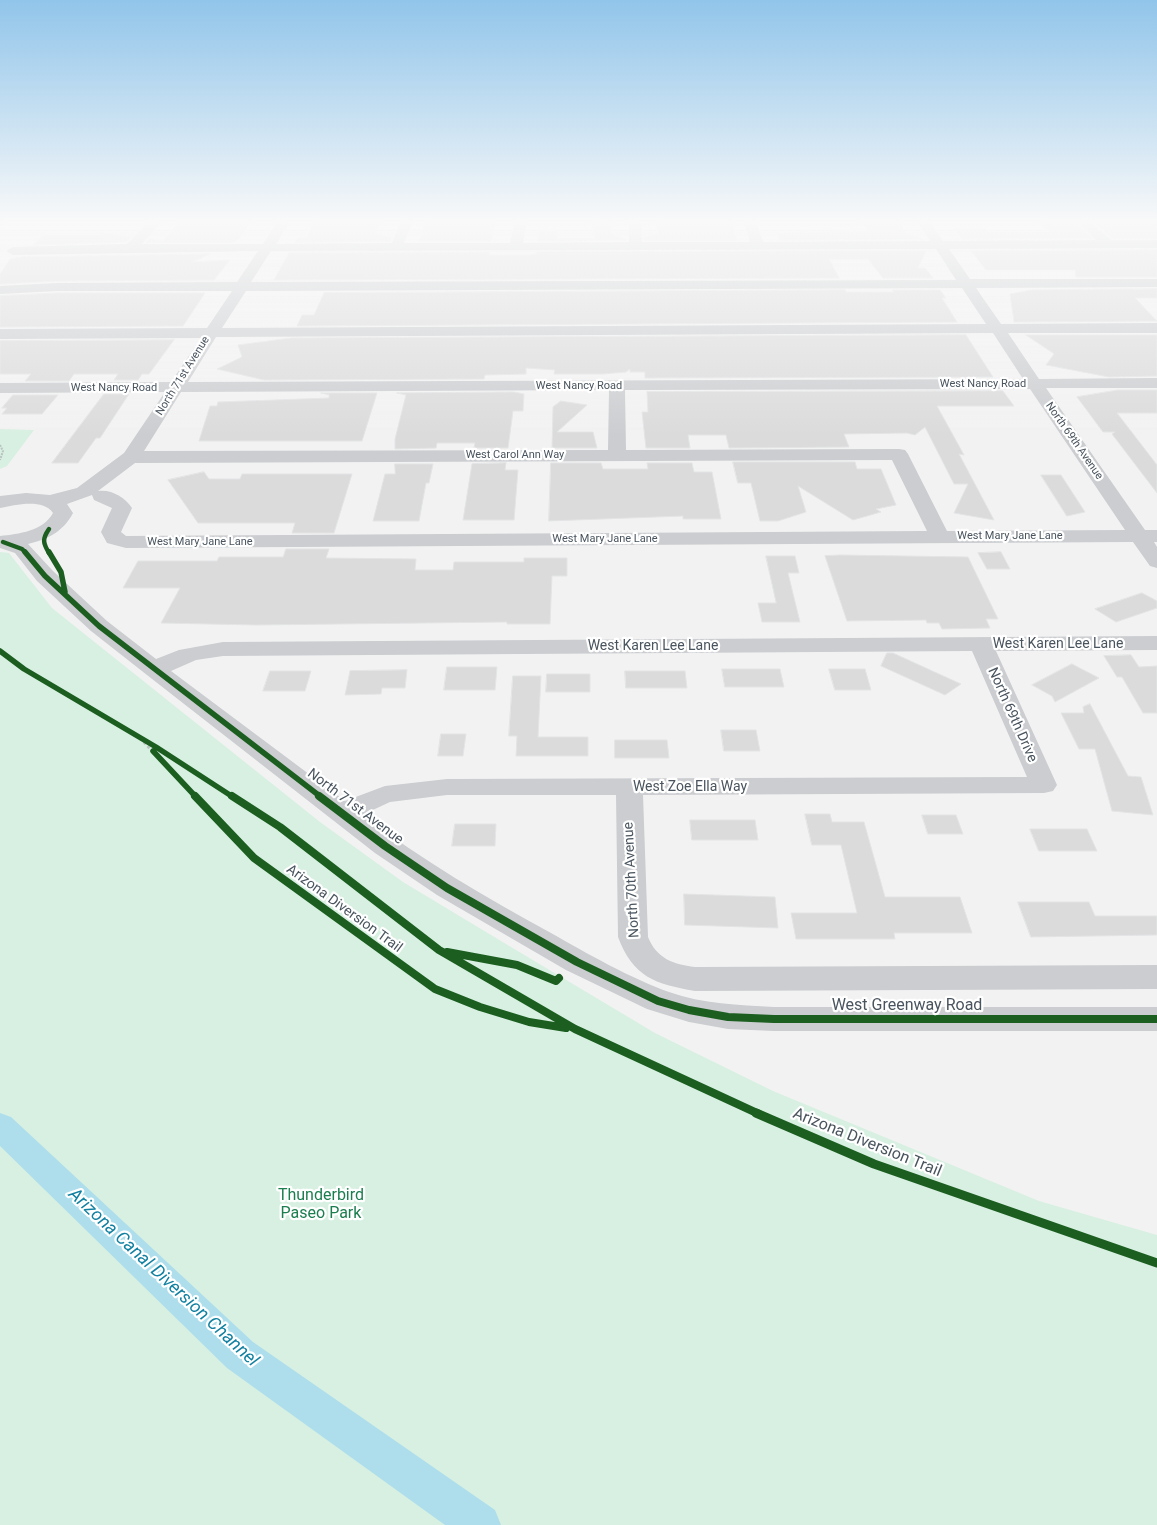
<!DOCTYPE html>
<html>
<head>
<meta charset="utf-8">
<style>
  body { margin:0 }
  canvas { display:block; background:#f2f2f2 }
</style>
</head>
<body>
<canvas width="1157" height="1525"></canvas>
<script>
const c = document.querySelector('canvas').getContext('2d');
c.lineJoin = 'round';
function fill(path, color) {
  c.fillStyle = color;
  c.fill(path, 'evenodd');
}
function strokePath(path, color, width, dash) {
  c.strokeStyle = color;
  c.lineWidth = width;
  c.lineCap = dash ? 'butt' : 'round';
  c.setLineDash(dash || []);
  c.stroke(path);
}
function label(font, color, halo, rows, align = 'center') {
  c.font = font + ' Roboto,sans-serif';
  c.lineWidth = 4.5;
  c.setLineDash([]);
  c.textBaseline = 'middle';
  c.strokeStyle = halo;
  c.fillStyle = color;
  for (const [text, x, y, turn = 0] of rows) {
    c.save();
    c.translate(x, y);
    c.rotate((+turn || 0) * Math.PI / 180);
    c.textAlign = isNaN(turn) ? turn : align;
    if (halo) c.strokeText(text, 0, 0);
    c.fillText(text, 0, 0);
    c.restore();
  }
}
const green = new Path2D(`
  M0,429l34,1 -27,36 -7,3z
  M0,552l9,1 43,55 268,214 83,60 103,62 149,89 118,58 266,110 118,34v290h-1157z`);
const canal = new Path2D(`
  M0,1113l11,4 242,225 242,168 6,15h-56l-218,-157 -227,-222z`);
const building = new Path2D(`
  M180,221h71l-12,18 -6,3h-87l3,-3 14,2z
  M315,221h66l-6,13 17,3 -1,4 -96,1 3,-4h8z
  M426,221h69l-4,20h-71z
  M592,221h19l1,13 15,6 -89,1 1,-10h18v8h38z
  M656,221h75l6,19h-93v-3l14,-3z
  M862,221h36l8,12 17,6 -143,1 -3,-7 91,-2z
  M1039,221h36l17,17 -130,1 -8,-10h32l2,3h61z
  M1093,221h64v17h-45z
  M103,233l29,4 -6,5 -93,3 11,-10h54z
  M1157,250v27h-81l-1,-7h-89l-15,-19z
  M784,251h142l-8,17h7l8,10h-50l-15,-19h-39l10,19 -565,2 15,-27 200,-1v3h40l8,-1v-2z
  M210,254l-18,8 38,-2 -16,20 -157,1 -57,3v-10l10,-15 11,-2z
  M1157,289v9h-22l22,23 -143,1 -4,-28 21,-4z
  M845,290l1,2h48l-2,-2h48l6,8h-4l15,24 -660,4 5,-11h12l10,-22z
  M57,293h148l-22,33 -183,1v-31z
  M966,335l27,42 -348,1v-6h-15v-3l-4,3 -23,2h-49l1,-4 -29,-2v6l-41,1 -1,4 -220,1 -47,-11 25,-12 -4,-12 53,-7z
  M1026,335h131v41l-48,1 -63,-12 8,-11z
  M174,340l-25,34h-7l-4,6h-24l4,-6h-44l-5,7h-44l6,-7h-31v-33z
  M1118,390h39v23h-40l40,52v28l-45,-59 3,-2h-12l-26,-35z
  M1003,391l11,15h-77l27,49 -5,-1 35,66 -40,-7 14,-29h-14l-29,-57 -10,8 -8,-2 -63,1 5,13 -120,1 -3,-13h-38l2,13h-44l-4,-36h6l-1,-20z
  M514,392l10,2 -1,17h-10l-5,37h-34l1,-5h-38l-1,5 -41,1v-10l11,-44 -9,-2z
  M321,393h56l-15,48h-163l11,-35h7l1,-4 111,-4v-3z
  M104,394h25l-29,44h-4l-18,25h-26z
  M13,395h45l-16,19h-40l5,-6h-5z
  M561,401l26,4 -30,27h36l4,16h-45l1,-41z
  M733,462h122l2,7h24l15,36 -20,4 5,3 -28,8 -55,-34 8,26 -28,9h-18l-9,-38h-13z
  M506,463l-1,7h13l-4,50h-51l9,-56z
  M551,463h50l2,6h45l-1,-6h45l2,9h18l9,47h-38v-3l-134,5z
  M395,464h38l-4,19h-3l-7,38h-46l12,-47h10z
  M204,472l5,7h31l2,-5h110l-18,59h-42l3,-10h-97l-30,-43z
  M1041,475h20l24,37 -18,4z
  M286,549h43l-3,9 90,1 -1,11h38l1,-8h70v-4h43v18h-15l-2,48h-43v-2l-251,3 -95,-2 19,-35h-57l15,-27h79l2,-4h64z
  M1001,552l9,17h-23l-9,-16z
  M840,555l128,2 30,62h-12l4,9 -48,1 -3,-6h-12l-1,-3 -79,1 -22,-65z
  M766,556h29l4,17h-11l12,49h-38l-4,-19h18z
  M1142,593l15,8v7l-41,14 -21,-13z
  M887,653h6l68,31 -16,11 -64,-29z
  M1131,655l8,12 18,-1v47h-14l-21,-36h-5l-13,-21z
  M1072,664l27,14 -44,24 -3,-6 -20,-11z
  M447,667h50l-2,23h-51z
  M722,669h58l4,18h-59z
  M829,669h36l6,21h-36z
  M407,670l-2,18h-23l-1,6 -36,1 5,-24z
  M270,671h41l-6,20h-42z
  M625,671h60l2,17h-61z
  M547,674h43v18h-44z
  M513,676h28l-3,61h50v19h-72l1,-20h-8z
  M1090,704l38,72 13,1 12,38 -41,-4 -17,-62h-16l-18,-36h23l-1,-6z
  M721,730h35l4,21h-36z
  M441,734h25l-3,22h-25z
  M615,740h52l2,18h-54z
  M805,814h25l2,8h32l21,75h75l12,36h-78l1,6h-99l-5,-26h66l-16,-68h-29z
  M922,815h34l7,19h-35z
  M690,820h65l3,20h-66z
  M455,824h41l-1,22h-43z
  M1030,829h57l10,22h-58z
  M684,894l91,3 3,31 -93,-3z
  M1018,902h71l6,14h62v19l-126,2z`);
const pathFar2 = new Path2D(`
  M0,445l3,6 -3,9`);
const pathFar1 = new Path2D(`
  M140,738l56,59`);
const path = new Path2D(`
  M195,796l59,62 181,131 45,18 49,15 46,7
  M439,950l76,15 41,16 2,-2`);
const minor = new Path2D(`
  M0,221h6v1l-6,4z
  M149,221h13l-20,23h121l15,-23h12l-14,23 116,-1 9,-22h12l-9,22h106l5,-22h12l-4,22 106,-1v-21h12l1,21h108l-6,-21h12l7,21 167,-1 -13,-20h12l14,20 153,-1 -19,-19h13l21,19h46v8l-208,1 21,30h187v8l-181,1 25,36 156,-1v10h-149l31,46 118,-1v10h-111l99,142h12v12h-3l3,5v21l-7,-2 -17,-24 -1007,6 -19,-5 -6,-11 11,-24 -18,-8 -2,-5 -25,9 6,9c-10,19 -25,26 -45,31l25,27 54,50 49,38 23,-9 44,-8 934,-6v14l-161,1 61,134 -4,6 -9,2 -401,2 5,142c9,22 25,27 47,30l462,-2v24l-462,2c-40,-7 -62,-14 -77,-54l-2,-142h-169l-57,7 -28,13c60,45 123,82 189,118 35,20 81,46 118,59 34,12 70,13 105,15h383v24h-383l-46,-2 -39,-7 -42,-13 -81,-39 -129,-75 -62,-42 -228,-178 -56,-44 -54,-50 -22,-28 -15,-5v-12c19,-2 43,-5 53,-23 -10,-15 -38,-8 -53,-5v-12l26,-3 24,2 27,-7 47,-35 41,-61 -165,1v-10l171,-1 30,-44 -201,1v-10l207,-1 25,-37h-175l-57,3v-8l57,-3 180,-1 21,-31 -245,4 -7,-4 7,-4 114,-3zM936,249l20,31 -705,2 20,-31zM962,288l24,36 -764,4 24,-37zM993,333l30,46 -835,3 28,-45zM1030,389l95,141 -178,1 -39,-77 -3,-4 -6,-1 -273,1 -1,-60zM609,390l-1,60 -464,1 37,-59zM892,460l35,71 -801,5 -5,-4 11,-24c-7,-11 -21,-19 -34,-17l37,-28zM972,651l55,126 -580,2 -62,7 -40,15 -174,-130 25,-11 27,-4z`);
const cyclewayFar3 = new Path2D(`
  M49,529c-7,10 -6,14 0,24
  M3,542l19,7 4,4`);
const cyclewayFar2 = new Path2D(`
  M25,552l20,24 54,50 222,171
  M49,552l12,20 4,20
  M0,651l24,18 132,78 77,50
  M153,751l43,46`);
const cyclewayFar1 = new Path2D(`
  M195,796l59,62 181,131 45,18 49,15 37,6
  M232,796l48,31 159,123 136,79 184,85
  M319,796l66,50 62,42 130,74 81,39 31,9 39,7 46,2h383
  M447,952l70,13 39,16 3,-3`);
const cycleway = new Path2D(`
  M756,1113l118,51 283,99`);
const farStreetnames = [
  ["North 71st Avenue",183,376,-58],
  ["West Nancy Road",983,384],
  ["West Nancy Road",579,386],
  ["West Nancy Road",114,388],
  ["North 69th Avenue",1074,441,55],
  ["West Carol Ann Way",515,455],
  ["West Mary Jane Lane",1010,536],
  ["West Mary Jane Lane",605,539],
  ["West Mary Jane Lane",200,542]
];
const streetNames = [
  ["West Karen Lee Lane",1058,644],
  ["West Karen Lee Lane",653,646],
  ["North 69th Drive",1012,715,66],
  ["West Zoe Ella Way",690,787],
  ["North 71st Avenue",355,807,37],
  ["North 70th Avenue",632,880,-93],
  ["Arizona Diversion Trail",344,909,36]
];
const nearStreetnames = [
  ["West Greenway Road",907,1006],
  ["Arizona Diversion Trail",867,1143,22]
];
const nearParknames = [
  ["Thunderbird",321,1196],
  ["Paseo Park",321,1214]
];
const nearWaternames = [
  ["Arizona Canal Diversion Channel",163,1278,43]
];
fill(green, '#d8f0e2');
fill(canal, '#aedeec');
fill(building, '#dbdbdc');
strokePath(building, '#e3e4e5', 1);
strokePath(pathFar2, '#bac5c2', 2, [2, 1]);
strokePath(pathFar1, '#bac5c2', 3, [3, 2.5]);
strokePath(path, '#bac5c2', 4, [4.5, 3]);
fill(minor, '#cbcdd0');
strokePath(cyclewayFar3, '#1b5e20', 4.5);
strokePath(cyclewayFar2, '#1b5e20', 5.5);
strokePath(cyclewayFar1, '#1b5e20', 8);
strokePath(cycleway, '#1b5e20', 9);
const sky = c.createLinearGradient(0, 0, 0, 435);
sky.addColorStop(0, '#91c5ea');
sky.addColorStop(0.51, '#f9f9f9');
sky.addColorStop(1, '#f9f9f900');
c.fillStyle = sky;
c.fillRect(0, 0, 1157, 435);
label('11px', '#49545e', '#fff', farStreetnames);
label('14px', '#49545e', '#fff', streetNames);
label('16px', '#49545e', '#fff', nearStreetnames);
label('16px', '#1b7e4f', '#fff', nearParknames);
label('italic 18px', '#1180a1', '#fff', nearWaternames);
</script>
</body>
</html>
